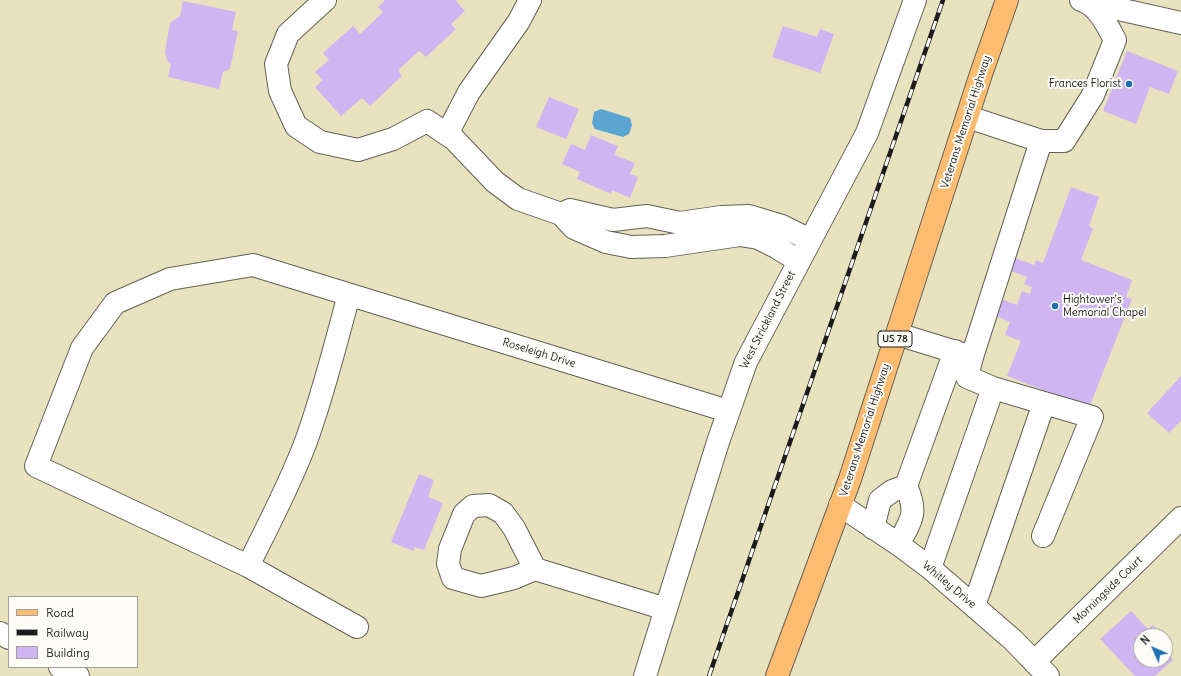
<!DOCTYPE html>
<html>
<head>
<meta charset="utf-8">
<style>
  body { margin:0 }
  #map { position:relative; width:1181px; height:676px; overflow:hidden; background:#e9e2bf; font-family:Delius,sans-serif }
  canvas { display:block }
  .legend { position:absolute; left:8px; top:596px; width:130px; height:72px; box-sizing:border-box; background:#fdfcf7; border:1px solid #a3a29f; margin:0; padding:5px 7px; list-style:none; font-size:12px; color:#1c1c1c }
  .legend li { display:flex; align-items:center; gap:8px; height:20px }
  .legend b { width:20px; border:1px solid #a3a29f }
  .north { position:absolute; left:1133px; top:628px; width:40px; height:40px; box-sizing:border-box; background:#fdfcf7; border:1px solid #a3a29f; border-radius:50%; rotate:315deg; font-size:11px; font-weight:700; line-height:16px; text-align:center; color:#1c1c1c }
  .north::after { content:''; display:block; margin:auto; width:14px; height:18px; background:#1f6fb2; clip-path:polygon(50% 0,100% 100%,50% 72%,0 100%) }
</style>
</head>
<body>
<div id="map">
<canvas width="1181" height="676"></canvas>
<ul class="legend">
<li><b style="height:5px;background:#fdbc70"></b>Road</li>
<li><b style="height:5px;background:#1c1c1c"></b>Railway</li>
<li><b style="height:11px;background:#cfb6f2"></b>Building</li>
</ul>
<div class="north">N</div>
</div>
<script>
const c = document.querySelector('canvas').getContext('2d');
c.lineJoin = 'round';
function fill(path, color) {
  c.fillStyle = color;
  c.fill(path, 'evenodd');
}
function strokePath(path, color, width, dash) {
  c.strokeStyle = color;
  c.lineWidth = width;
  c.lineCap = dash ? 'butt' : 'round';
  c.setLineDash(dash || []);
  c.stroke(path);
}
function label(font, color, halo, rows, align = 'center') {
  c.font = font + ' Delius,sans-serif';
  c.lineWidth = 4;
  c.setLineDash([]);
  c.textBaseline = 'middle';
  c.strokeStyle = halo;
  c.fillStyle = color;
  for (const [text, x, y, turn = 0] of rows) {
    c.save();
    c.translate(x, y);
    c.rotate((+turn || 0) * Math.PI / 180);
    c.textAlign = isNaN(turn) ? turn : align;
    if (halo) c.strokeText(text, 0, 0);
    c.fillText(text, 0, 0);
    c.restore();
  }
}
const water = new Path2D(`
  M601,109l29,9 2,7 -3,9 -6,3 -28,-8 -3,-6 2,-11z`);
const building = new Path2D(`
  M385,0h72l-1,1 9,10 -14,13 5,5 -30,28 -7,-6 -21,19 4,6 -32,30 -8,-8 -21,18 -26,-29 8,-7 -8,-8 14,-12 -6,-7 30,-27 7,8 23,-22 -5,-5z
  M183,1l53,11 -4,18 6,1 -8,38 -7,3 -4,17 -51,-12 3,-13 -4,-4 -2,-8 5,-29 10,-7z
  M783,26l34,11 3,-8 14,5 -14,39 -48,-16z
  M1127,51l51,20 -9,23 -19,-7 -14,37 -33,-13z
  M549,97l30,12 -13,30 -30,-12z
  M591,135l27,11 -4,9 21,8 -5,11 8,3 -8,21 -18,-8 -1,4 -34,-15 3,-7 -18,-8 9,-20 14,6z
  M1071,187l28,10 -10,29 4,3 -12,31 51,20 -6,17 6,2 -43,109 -82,-32 14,-35 -16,-6 5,-13 -18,-8 6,-16 19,7 5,-14 8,3 2,-7 -8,-3 3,-7 -16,-6 4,-13 19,7 2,-5 7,3z
  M1181,376v45l-12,12 -22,-20z
  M419,474l15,6 -6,17 15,6 -19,47 -9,-3 -2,4 -22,-9z
  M1131,611l17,18 5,-4 10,11h-22v24h24v-10l8,10 -18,16h-20l-35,-37z`);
const minor = new Path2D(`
  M325,0l-37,34 -12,30 4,27 16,35 24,16 38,8 35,-11 34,-18 27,18 41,43 23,17 43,15 13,14 32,14 25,5 34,-1 75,-11 18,3 18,9 23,14
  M1087,2l94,21
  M968,117l73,24 -69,216
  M447,134l22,-42 50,-71 11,-21
  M1041,141h23l29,-46 22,-55c-8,-15 -17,-35 -34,-40
  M561,214l9,-4 43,10 34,-4 33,7 41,-6 28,-1 33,10 28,14
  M897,334l75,23 -5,20 26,11 -63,180
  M840,505l58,39 32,24 83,72 35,36
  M873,528l7,-28 12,-9 14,-5 49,-135
  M1043,536l49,-119 -48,-14
  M898,544c14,-24 20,-32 8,-58
  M248,566c20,-40 41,-80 57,-122 18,-48 30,-99 44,-149
  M535,569l-21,-41 -11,-15 -14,-8 -16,1 -9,8 -14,35 -2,15 5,14 28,8 33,-8 21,-9 131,40
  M974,606l70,-203 -51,-15
  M357,627l-109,-61 -212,-100 46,-118 33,-45 55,-24 83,-14 475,146
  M0,633l9,5
  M1034,662l147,-144
  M60,667l18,9
  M645,676l73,-234 28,-80 121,-229 48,-133`);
const major = new Path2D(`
  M777,676l73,-197 131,-405 26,-74`);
const rail = new Path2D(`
  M709,676l234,-676`);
const markers = [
  [1129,84,4,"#1f6fb2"],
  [1055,306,4,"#1f6fb2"]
];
const shields = [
  [895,339,34]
];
const shieldNames = [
  ["US 78",895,339]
];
const poiNames = [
  ["Frances Florist",1121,84],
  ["Hightower's",1063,300,"left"],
  ["Memorial Chapel",1063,313,"left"]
];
const streetNames = [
  ["Veterans Memorial Highway",966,122,-72],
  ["West Strickland Street",768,320,-63],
  ["Roseleigh Drive",539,353,17],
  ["Veterans Memorial Highway",865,430,-72],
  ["Whitley Drive",949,585,40],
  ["Morningside Court",1108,590,-44]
];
fill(water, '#5ba5d3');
fill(building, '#cfb6f2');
strokePath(minor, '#646155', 24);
strokePath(major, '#646155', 24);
strokePath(minor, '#fff', 22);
strokePath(major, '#fdbc70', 22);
strokePath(rail, '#1c1c1c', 4.5);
strokePath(rail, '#fdfcf7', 3, [9]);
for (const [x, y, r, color] of markers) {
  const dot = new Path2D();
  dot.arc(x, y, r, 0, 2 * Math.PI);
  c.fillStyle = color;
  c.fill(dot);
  strokePath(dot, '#fdfcf7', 1.5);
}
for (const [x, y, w] of shields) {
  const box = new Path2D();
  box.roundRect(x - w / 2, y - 8, w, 16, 3);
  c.fillStyle = '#fdfcf7';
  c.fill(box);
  strokePath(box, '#1c1c1c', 1);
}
label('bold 10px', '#1c1c1c', null, shieldNames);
label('11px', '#1c1c1c', '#fdfcf7', poiNames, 'right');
label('11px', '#1c1c1c', '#fdfcf7', streetNames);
</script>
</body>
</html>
